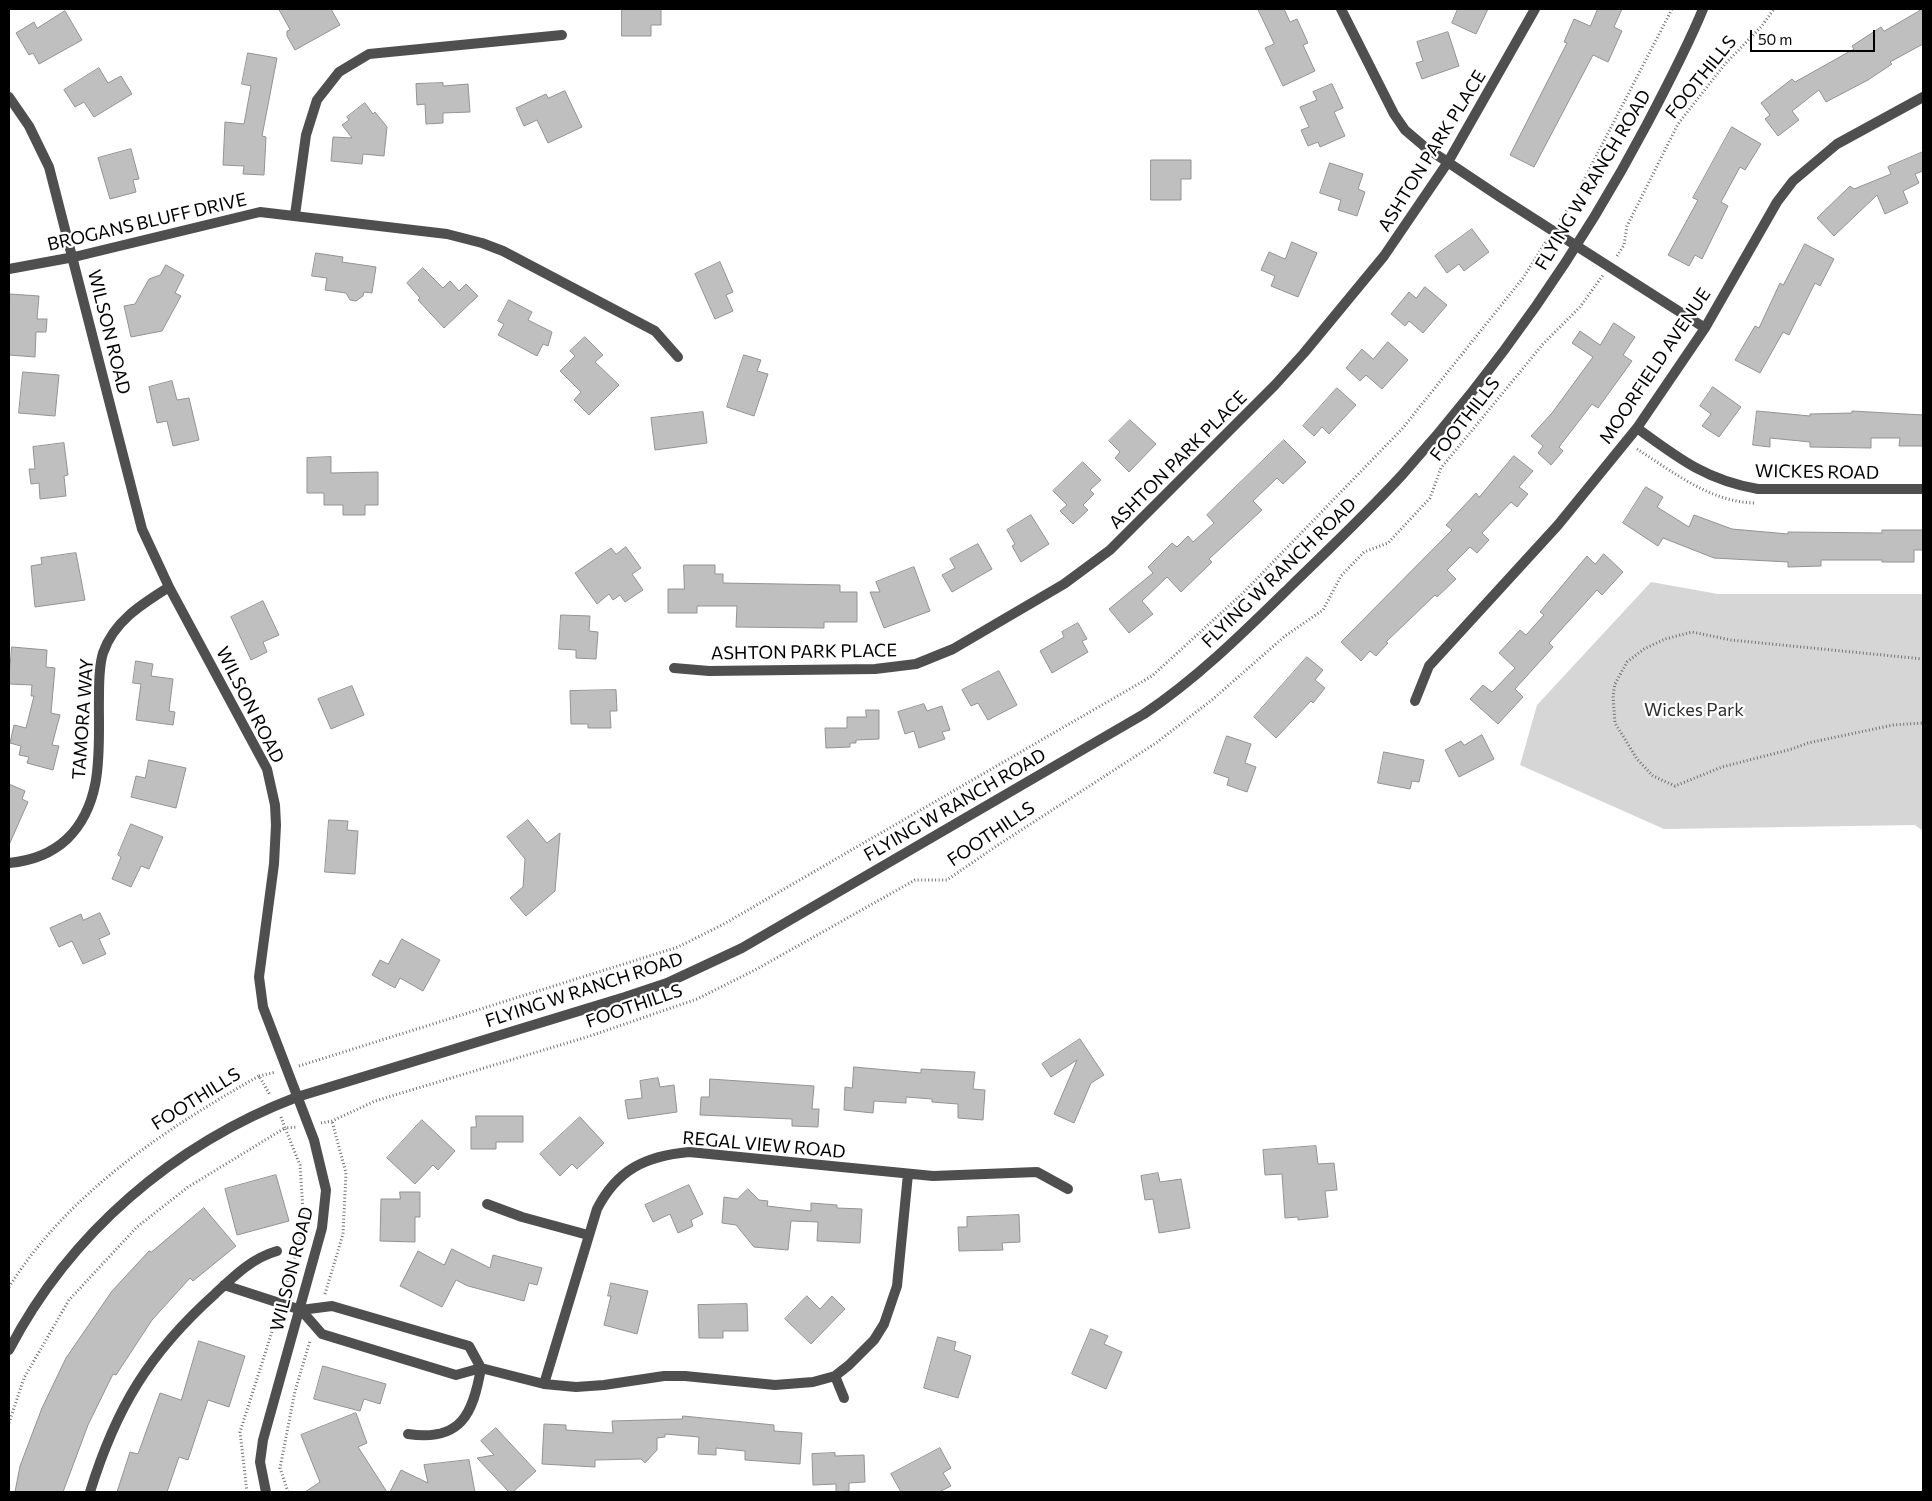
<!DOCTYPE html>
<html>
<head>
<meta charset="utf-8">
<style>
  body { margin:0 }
  #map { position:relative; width:1932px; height:1501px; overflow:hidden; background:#fff; font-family:Commissioner,sans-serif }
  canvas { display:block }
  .frame { position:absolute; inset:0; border:10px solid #000; pointer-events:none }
  .scale { position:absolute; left:1750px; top:30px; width:125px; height:22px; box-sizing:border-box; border:2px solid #000; border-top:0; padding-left:6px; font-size:15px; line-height:18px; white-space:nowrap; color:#000; -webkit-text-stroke:4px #fff; paint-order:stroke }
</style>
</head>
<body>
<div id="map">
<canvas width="1932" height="1501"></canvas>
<div class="frame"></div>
<div class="scale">50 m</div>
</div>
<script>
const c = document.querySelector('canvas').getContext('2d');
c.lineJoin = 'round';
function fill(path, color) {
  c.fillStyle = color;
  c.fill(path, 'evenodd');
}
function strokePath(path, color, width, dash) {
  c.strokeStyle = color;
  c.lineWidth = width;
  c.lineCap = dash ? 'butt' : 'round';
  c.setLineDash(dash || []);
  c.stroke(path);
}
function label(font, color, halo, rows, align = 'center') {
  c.font = font + ' Commissioner,sans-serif';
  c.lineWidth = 4.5;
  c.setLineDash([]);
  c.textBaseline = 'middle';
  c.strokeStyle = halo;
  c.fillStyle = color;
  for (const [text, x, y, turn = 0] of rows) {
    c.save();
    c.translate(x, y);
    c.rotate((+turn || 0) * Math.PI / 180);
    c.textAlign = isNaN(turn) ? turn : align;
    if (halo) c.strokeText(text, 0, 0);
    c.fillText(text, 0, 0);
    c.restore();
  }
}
const green = new Path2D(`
  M1651,582l67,12h205v237l-8,-6 -251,4 -144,-64 17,-60z`);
const building = new Path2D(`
  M279,9h52l9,16 -45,25 -8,-14v-5l3,-1z
  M622,9h39v16h-10v11h-29z
  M1258,9h26l6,13 7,-3 11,24 -5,2 12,26 -32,15 -18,-38 9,-4z
  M1458,9h30l-12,25 -24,-11z
  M1598,9h24l-8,18 8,4 -14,31 -15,-7 -59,112 -24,-12 57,-112 -3,-1 10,-23 16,7z
  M1923,9v35l-33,18 2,2 -24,16 -42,22 -7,-12 -27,21 7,9 -21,16 -13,-17 5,-4 -9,-12 31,-24 3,3 59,-33 -2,-3 29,-19 3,4z
  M65,11l17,29 -43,24 -6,-11 -4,2 -13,-22 18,-11 3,6z
  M1448,32l11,34 -37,13 -6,-16 7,-2 -6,-19z
  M248,53l29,5 -15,78 4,1 -2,38 -21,-1 1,-8 -21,-1 2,-43 19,2 7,-38 -9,-2z
  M99,68l9,15 13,-7 11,18 -38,23 -10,-15 -9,5 -11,-17z
  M443,83v3l25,-2 2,28 -27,1v10l-17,1 -1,-20 -8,1 -1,-21z
  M1332,84l11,24 -9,4 11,24 -25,11 -2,-5 -10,4 -7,-16 8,-3 -9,-20 17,-7 -4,-8z
  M565,91l17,36 -34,16 -11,-23 -13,6 -8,-18 30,-14 2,4z
  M365,103l8,11 2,-2 12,15 -3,29 -21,-2 -1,10 -31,-3 2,-24 19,1 -10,-13 7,-5 -2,-3z
  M1732,127l29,17 -16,26 -5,-3 -19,35 7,4 -26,53 -7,-4 -6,11 -21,-11 30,-55 -5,-2z
  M131,149l8,30 -6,1 3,12 -26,7 -12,-41z
  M1923,152v19l-8,3 4,9 -16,8 5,12 -23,11 -8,-19 -43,41 -17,-18 33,-32 4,3 37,-15 -3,-7z
  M1151,160h40v19h-10v21h-30z
  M1330,163l33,11 -5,15 7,3 -8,24 -19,-6 3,-10 -21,-7z
  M1472,229l17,23 -25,19 -5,-7 -12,9 -12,-17z
  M1292,242l25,11 -19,44 -27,-11 4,-10 -14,-6 8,-18 16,7z
  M1805,244l29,15 -14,27 -5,-3 -26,52 -6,-3 -23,41 -25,-13 20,-34 4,2 21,-45 3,2z
  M316,253l27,4 -1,5 34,5 -4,26 -8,-1 -1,4 -7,5 -6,-1 -4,-7 -21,-3 2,-12 -15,-2z
  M720,262l13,30 -7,3 7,16 -18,8 -20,-45z
  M166,265l18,10 -9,18 6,3 -19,35 -31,6 -7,-31 11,-2 14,-25 11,-4z
  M423,268l20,20 7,-7 9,10 7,-7 12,12 -34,32 -26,-28 2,-2 -13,-15z
  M1425,287l22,18 -24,28 -14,-12 -4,5 -14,-12 18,-22 7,6z
  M10,294l29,2 -2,23h10l-1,13h-10l-1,25 -26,-2z
  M509,300l23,12 -4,8 24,12 -4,14 -5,-2 -6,12 -39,-21 6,-11 -6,-3z
  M1614,323l21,14 -12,18 9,6 -34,47 -6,-4 -33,43 4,4 -12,14 -13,-12 5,-7 -12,-10 21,-23 41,-56 -21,-14 8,-12 20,14z
  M585,337l18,18 -8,7 24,23 -30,30 -15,-15 7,-8 -21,-21 15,-15 -5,-5z
  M1388,342l20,18 -26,29 -16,-14 -6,6 -14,-13 16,-19 11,10z
  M744,355l17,5 -4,11 11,3 -14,42 -27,-9z
  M23,372l36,3 -4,41 -36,-3z
  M172,381l5,19 12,-2 10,42 -26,6 -6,-25 -10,2 -8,-36z
  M1713,387l28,20 -22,30 -17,-11 9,-12 -11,-8z
  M1337,388l19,17 -27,29 -7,-7 -8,9 -11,-10z
  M1757,411l53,5v-2l42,-1v-2l71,4v31h-24l1,-8h-29v10l-61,-1v-5l-40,-4v9l-17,-2z
  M703,412l4,31 -52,7 -4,-32z
  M1130,420l26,24 -27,28 -14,-14 5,-6 -11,-11z
  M1284,440l22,22 -23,22 -6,-6 -24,23 9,9 -53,49 3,3 -31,30 -14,-15 -25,24 11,13 -24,19 -20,-24 44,-36 -5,-6 24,-24 5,4 11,-11 5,6 21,-19 -7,-8z
  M64,443l4,32 -4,1 2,20 -26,3 -1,-16 -8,1 -2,-15h6l-2,-22z
  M1514,456l19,15 -14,16 9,7 -11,13 -6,-5 -29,31 7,7 -12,13 -7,-6 -23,23 9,9 -19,18 -2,-2 -49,47 2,1 -12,13 -6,-5 -9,10 -20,-19 111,-112 -6,-5 30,-32 3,4z
  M331,457v16l47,-1v33h-13v10h-22v-10h-19v-12h-17v-35z
  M1083,462l18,18 -11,10 4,4 -11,11 5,5 -15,14 -13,-13 7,-6 -14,-14z
  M1646,487l17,10 -6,10 32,20 5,-12 38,14 56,5v-2l94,1v-3h41v20h-9v12h-32v-2h-61v6l-33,1v-5l-74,-4 -51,-20 -5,8 -35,-23z
  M1031,515l18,29 -28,18 -9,-16 3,-2 -8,-14z
  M978,544l14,25 -40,23 -10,-17 13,-7 -5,-9z
  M626,547l15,21 -9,6 11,16 -18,12 -5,-7 -7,5 -4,-6 -12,10 -22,-31 36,-25 5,6z
  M76,553l9,47 -50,7 -4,-41 11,-2 -1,-6z
  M1604,554l19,18 -21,23 -5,-5 -48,53 4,4 -38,42 8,8 -25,27 -28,-25 13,-14 9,7 23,-24 -16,-15 21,-23 6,5 18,-20 -4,-3 47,-56 8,8z
  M684,565h31v9h8v9l117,2v7h17v30h-33v6l-88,-1 1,-21h-40v7h-29v-24h16z
  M914,567l16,44 -46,17 -14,-36h10l-4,-10z
  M263,601l16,34 -16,7 4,10 -16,8 -20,-43z
  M561,615l29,1 -1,15 9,1 -2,27 -20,-1v-8l-17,-1z
  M1078,623l9,16 -5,2 6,11 -36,21 -12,-22 24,-14 -2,-5z
  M12,647l35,3 -1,17 9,1 -4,45 9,2 -8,30 7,1 -6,24 -26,-7 2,-6 -10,-2 2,-9 -11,-3 4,-18 12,3 8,-32h-3l1,-11 -23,-1z
  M1307,657l16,13 -8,10 10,8 -12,15 -2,-2 -35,37 -22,-21z
  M136,661l17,3 -2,12 22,3 -4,32 6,1 -2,13 -37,-5 5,-36 -8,-1z
  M999,671l18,34 -29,15 -10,-17 -7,3 -9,-16z
  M352,686l12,29 -33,14 -13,-30z
  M616,690l1,21h-7l1,17h-23v-4h-17l-1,-33z
  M924,704l3,7 15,-5 8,24 -8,2 3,7 -26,9 -5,-17 -9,3 -7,-22z
  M866,710h13v29l-23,1v3h-6v4l-24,1 -1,-20h22v-11h19z
  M1482,735l12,24 -35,18 -14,-27 16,-9 3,4z
  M1227,736l24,8 -6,19 11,4 -9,25 -20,-7 2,-7 -15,-5z
  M1384,752l40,8 -5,22 -7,-1 -2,8 -32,-6z
  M149,760l37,8 -10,40 -45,-11 5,-21 9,2z
  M9,784l16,7 -3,8 6,3 -19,43z
  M329,820l19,1 -1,9 11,1 -3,43 -30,-2z
  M528,820l19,23 13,-10 -5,58 -29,25 -16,-18 13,-11 2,-28 -18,-22z
  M131,824l32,13 -14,32 -8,-3 -10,21 -19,-8 9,-22 -3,-2z
  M100,913l10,21 -11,5 7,15 -23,10 -11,-23 -13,6 -9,-19 31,-14 2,6z
  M402,939l38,21 -17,31 -23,-13 -5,10 -23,-13 8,-15 8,4z
  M1080,1039l24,36 -13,8 -17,40 -20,-9 23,-54 -26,17 -9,-13z
  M854,1067l67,6v-4l54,3 -2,17 12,1 -2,30 -25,-2v-14l-26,-2v-3l-26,-2v6l-32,-2 -1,12 -29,-3 1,-23 7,1z
  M658,1078l2,9 14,-2 3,27 -49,7 -3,-19 17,-2 -2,-17z
  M710,1079l104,7 -2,23h7l-1,18 -26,-1v-7l-92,-4 1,-18h8z
  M476,1116h47v26h-27v7h-25v-22h5z
  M580,1117l24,26 -27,26 -5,-5 -12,12 -20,-22z
  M422,1120l33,31 -17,19 -5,-5 -18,19 -28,-26z
  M1316,1146l2,18 16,-1 3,27 -12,1 3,26 -30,3v-3l-13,1 -3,-44 -17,1 -2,-25z
  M1158,1173l2,9 21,-3 9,49 -31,5 -6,-34 -8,1 -4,-24z
  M276,1175l13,46 -52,14 -12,-46z
  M689,1185l14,29 -12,6 2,6 -15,7 -8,-19 -17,8 -8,-17z
  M748,1189l11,11 9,1 -1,5 44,5v-8l26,2v3l25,1 -2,34 -43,-2 1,-19 -27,-1 -3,29 -34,-3 -18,-22 -14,-2 2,-26 13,2z
  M400,1192h20v25h-5v25l-35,-1 1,-42h19z
  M204,1208l32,38 -43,35 -3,-3 -38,42 -36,55 -3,-1 -25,51 -25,67h-48l5,-26 22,-58 24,-50 46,-67 37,-40 2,1z
  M1019,1215l1,27 -18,1 1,7 -44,1 -1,-24h9v-10z
  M452,1249l38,19 3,-13 49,13 -5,17 -8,-2 -5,18 -56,-15 -12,-6 -14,27 -42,-21 18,-35 26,14z
  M611,1283l37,8 -11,43 -33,-9 7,-29h-3z
  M807,1296l13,13 12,-13 13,13 -34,35 -26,-25z
  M747,1304l1,27h-25v7h-24l-1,-33z
  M1091,1329l17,7 -4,8 18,8 -16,37 -34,-15z
  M938,1337l18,5 -2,8 17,6 -13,42 -34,-10z
  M199,1341l46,15 -16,51 -21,-7 -20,60 -9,-3 -12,35h-50l13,-40 8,2 22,-61 21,7z
  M323,1366l63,18 -6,20 -16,-5 -4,12 -46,-12z
  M356,1413l11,30 -9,4 29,45h-82l15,-10 -19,-47z
  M683,1416l91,9v6l28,2 -2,31 -55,-4v-9l-29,-3v7l-18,-1 1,-17 -34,-3v3l-8,1v12l-12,13 -4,-4 -46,1v7l-53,-3 2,-40 22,1v5l47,3 -1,-12 70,-2z
  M496,1428l40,43 -23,21h-4l-32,-34 17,-3 -13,-14z
  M940,1448l11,20 -8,5 8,13 -12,6h-38l-10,-18z
  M835,1453v3l29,-1 1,27 -16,1v8l-13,1v-8l-23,1 -1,-31z
  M469,1460l6,32h-85l11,-22 27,13 -4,-18z`);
const path = new Path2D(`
  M1560,220l11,-15 101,-196
  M1617,256l7,-11 3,-19 51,-102 47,-60 36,-37 13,-18
  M1637,449c36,23 75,54 119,54
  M1923,659l-192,-19 -39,-8 -27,7 -21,10 -17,13 -12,22 -2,12 2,27 22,36 16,17 22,10 47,-19 70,-18 16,-6 85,-18 30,-2
  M299,1066l379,-119 44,-22 430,-249 91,-83 159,-164 121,-151 24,-38
  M259,1076l17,-4
  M281,1117l4,11 12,-1
  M321,1123l11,-2 43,-20 215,-65 107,-37 58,-29 160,-90h32l48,-33 161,-104 57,-44 72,-63 38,-26 18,-34 23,-24 24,-9 42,-45 11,-30 102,-124 37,-37 23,-32
  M9,1287c59,-94 156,-158 250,-211l11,19
  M325,1294l18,-60 3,-61 -14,-52
  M9,1423l15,-45 45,-78 68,-73 51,-40 97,-59 15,37 4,60 -20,68
  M247,1492l-7,-60 37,-116
  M288,1492l-8,-24 15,-77 15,-50`);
const minor = new Path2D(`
  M1341,9l53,105 11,16 20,17 75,50 205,131
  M9,97l20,29 20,41 93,362 27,58 98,182 8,36 1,20 -2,39 -15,113 4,30 51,133 12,50 -4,38 -59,212 -3,22 6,30
  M295,215l11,-80 11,-35 22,-28 30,-18 193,-19
  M9,269l65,-12 186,-45 187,22 35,9 21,8 152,80 23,26
  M1637,428c41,30 69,52 121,61h165
  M674,668l35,3 166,-2 41,-5 37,-15 111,-65 46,-34 165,-165 29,-32 80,-97 64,-94 87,-153
  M1415,701l14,-35 129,-141 79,-97 68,-100 72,-126 16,-21 44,-37 86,-47
  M9,863c21,-2 42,-9 58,-24 39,-38 31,-95 32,-144 0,-14 0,-29 4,-42 11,-32 39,-49 66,-66
  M487,1204l35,13 66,18
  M224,1285l77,25 31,-4 137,40 12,22
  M301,1310l21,24 134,41 25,-7 63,16 32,3 28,-2 60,-9h21l90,9 38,-3 22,-6 14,-11 25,-25 10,-16 13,-38 11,-112
  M835,1376l9,22
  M544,1384l53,-175c20,-39 48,-53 92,-57l244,24 104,-4 31,17
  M408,1434c53,8 65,-20 73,-66
  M90,1492c26,-84 59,-139 125,-198 19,-18 37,-36 62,-43`);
const tertiary = new Path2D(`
  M9,1350c61,-117 165,-206 288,-253l328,-100 42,-14 75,-35 402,-234c55,-37 101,-83 148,-129 37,-36 75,-72 110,-110 95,-106 179,-226 245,-351 20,-38 40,-76 56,-115`);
const streetNames = [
  ["FOOTHILLS",1701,77,-51],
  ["ASHTON PARK PLACE",1432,151,-58],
  ["FLYING W RANCH ROAD",1593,180,-59],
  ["BROGANS BLUFF DRIVE",147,222,-13],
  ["WILSON ROAD",109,332,76],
  ["MOORFIELD AVENUE",1655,366,-56],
  ["FOOTHILLS",1465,419,-52],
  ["ASHTON PARK PLACE",1178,460,-45],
  ["WICKES ROAD",1817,472,1],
  ["FLYING W RANCH ROAD",1279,573,-44],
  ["ASHTON PARK PLACE",804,652,-1],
  ["WILSON ROAD",250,705,63],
  ["TAMORA WAY",83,719,-86],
  ["FLYING W RANCH ROAD",955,805,-30],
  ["FOOTHILLS",991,834,-34],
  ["FLYING W RANCH ROAD",584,990,-18],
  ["FOOTHILLS",634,1006,-19],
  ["FOOTHILLS",196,1099,-32],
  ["REGAL VIEW ROAD",764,1145,5],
  ["WILSON ROAD",292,1269,-76]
];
const parkNames = [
  ["Wickes Park",1694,710]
];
fill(green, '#d6d6d6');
fill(building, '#bfbfbf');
strokePath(building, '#939393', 1);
strokePath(path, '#717171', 3, [1, 2.5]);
strokePath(minor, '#4f4f4f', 10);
strokePath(tertiary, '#4f4f4f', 10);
label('18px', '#000', '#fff', streetNames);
label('18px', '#2d2d2d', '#fff', parkNames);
</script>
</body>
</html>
